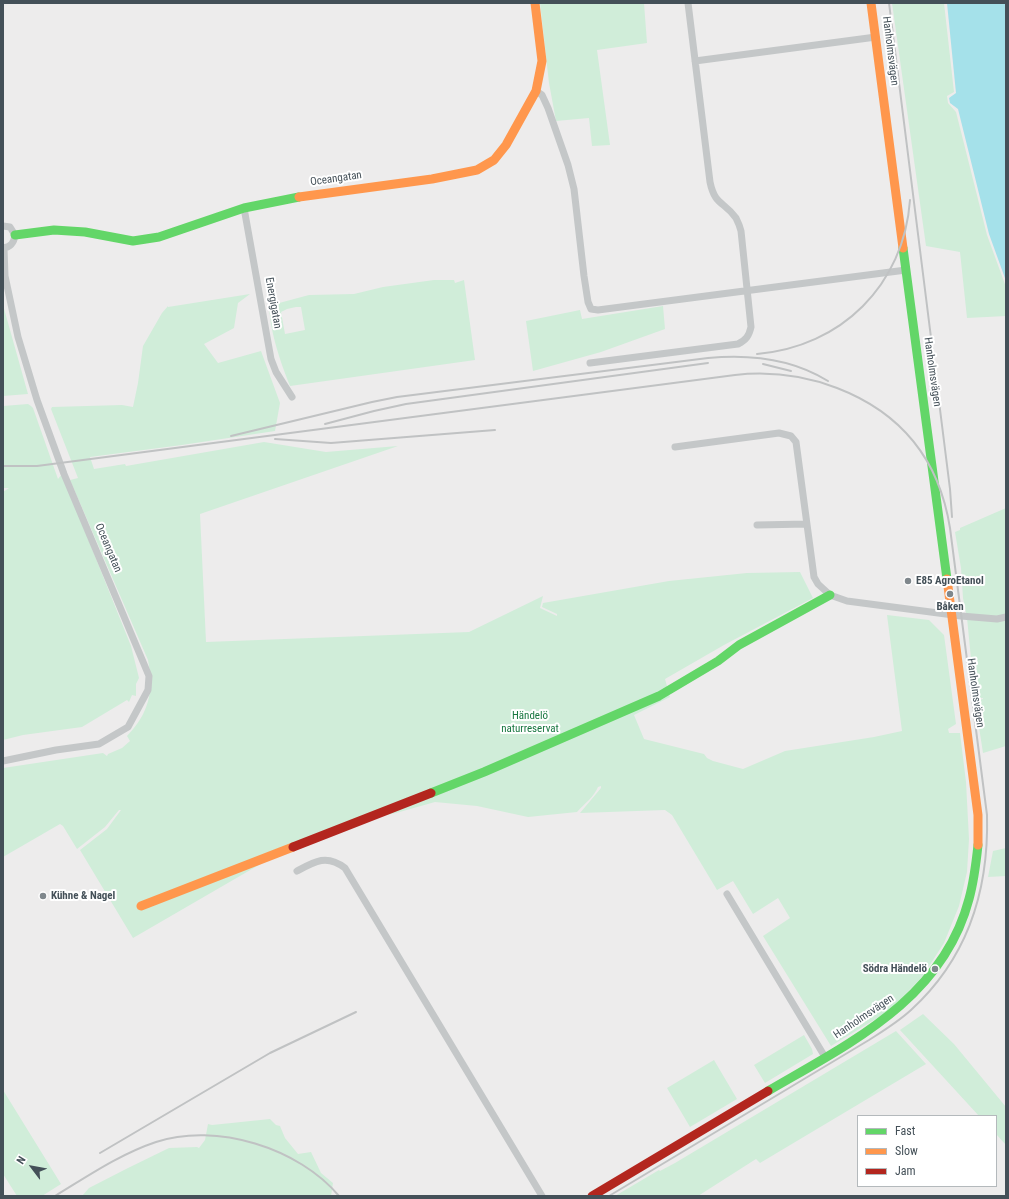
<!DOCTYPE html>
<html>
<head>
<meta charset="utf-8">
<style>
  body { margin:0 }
  #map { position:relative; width:1009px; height:1199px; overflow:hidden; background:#edecec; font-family:"Roboto Condensed",sans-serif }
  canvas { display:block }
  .frame { position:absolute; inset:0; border:4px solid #445058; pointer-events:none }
  .legend { position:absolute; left:857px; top:1115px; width:140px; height:72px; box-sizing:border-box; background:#fff; border:1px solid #b4b9bc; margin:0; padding:5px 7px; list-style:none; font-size:12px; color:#445058 }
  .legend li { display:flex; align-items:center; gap:8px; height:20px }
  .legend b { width:20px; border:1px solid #b4b9bc }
  .north { position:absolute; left:12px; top:1147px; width:40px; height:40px; -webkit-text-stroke:3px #fff; paint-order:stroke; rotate:302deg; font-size:11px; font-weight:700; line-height:16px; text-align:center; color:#445058 }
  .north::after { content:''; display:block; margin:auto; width:14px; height:18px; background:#445058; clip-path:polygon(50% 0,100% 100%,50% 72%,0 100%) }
</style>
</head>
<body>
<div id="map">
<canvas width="1009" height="1199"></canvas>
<div class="frame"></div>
<ul class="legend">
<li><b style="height:5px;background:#63d668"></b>Fast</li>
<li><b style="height:5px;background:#ff974d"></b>Slow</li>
<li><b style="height:5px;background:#b3261e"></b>Jam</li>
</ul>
<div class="north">N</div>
</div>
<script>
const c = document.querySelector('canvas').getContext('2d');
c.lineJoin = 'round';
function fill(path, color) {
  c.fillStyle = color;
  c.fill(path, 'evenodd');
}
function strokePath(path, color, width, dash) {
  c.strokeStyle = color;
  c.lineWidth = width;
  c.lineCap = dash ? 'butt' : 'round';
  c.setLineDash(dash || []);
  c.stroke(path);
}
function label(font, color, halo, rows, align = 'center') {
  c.font = font + ' "Roboto Condensed",sans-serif';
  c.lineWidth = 4;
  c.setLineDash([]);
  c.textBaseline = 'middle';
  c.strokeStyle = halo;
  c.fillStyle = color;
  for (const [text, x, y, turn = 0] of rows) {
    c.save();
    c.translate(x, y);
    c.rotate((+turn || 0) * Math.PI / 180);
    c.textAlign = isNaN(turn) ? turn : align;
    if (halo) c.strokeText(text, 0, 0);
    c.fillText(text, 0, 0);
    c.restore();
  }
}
const green = new Path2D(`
  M540,3h104l3,40 -50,7 13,95 -18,1 -3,-28 -33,3 -7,-38z
  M892,3h52l10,89 -7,4 1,7 8,9 31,123 19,52v29l-39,2 -7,-66 -34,-6z
  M434,280h20l1,3 9,-3 11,80 -185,26c-8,-20 -15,-40 -19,-62 -1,-6 -1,-12 -3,-18l41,-11 45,-1 29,-7zM296,307h5l4,23 -20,4 -4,-22 6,-3z
  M250,294l-12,9 -4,25 -30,16 14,19 43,-12 19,52 -5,28 -93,14 -92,12 4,12 31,-5 1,2 138,-24 62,10 72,-6 -198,68 6,128 263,-10 74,-36 -3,12 17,8v-2l-15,-7 1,-4 126,-22 78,-8 53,-1 13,26 -89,47 -59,34 5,18 -36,18 10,24 60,15 3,4 6,3 30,8 42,-18 89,-14 28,-6 -15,-116 42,5 15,15 12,89 -8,5 1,4h11l6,49 3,57 -2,33 -8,34 -15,37 -22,34 -33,34 -58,35 -68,-110 27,-18 -12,-20 -25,16 -20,-33 -16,9 -45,-75 -7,-5 -85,3 21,-25v-2l-3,1c-4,10 -13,16 -21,25l-49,5 -51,-11 -42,-4 -39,11 -33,7 -92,38 -138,80 -53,-88 27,-21 14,-19h-2l-14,17 -28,22 -14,-23 -3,-2 -57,33v-89l100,-15 4,3 1,-2 14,-6 8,-7 -3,-5c22,-23 27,-44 21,-76l-78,-180 8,-2 -27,-69 1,-2 70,-2 11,2 5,-24 5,-37 19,-33 6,-7v1z
  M3,305l25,89 -25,2z
  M663,306l2,23 -64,23 -68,19 -7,-50 54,-11 2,9z
  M28,404l3,2 2,2 25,71 4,-5 69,172 8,32 -3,6v12l-4,-1 -3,7 -2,-2 -45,27 -59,8 -20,5v-248l6,-4h-6v-82z
  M1006,508v238l-23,7 -8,-52 8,-2v-1l-8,1 -8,-81 -4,-20 -2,-30 -6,-36 5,-2v-2z
  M1006,848v28l-18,1 5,-26z
  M923,1014l31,30 52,63v38l-10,-11v-18h-17l-79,-86z
  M896,1031l30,33 -166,99 -4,-4 -58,37h-83l44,-26 1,1 15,-8z
  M804,1035l8,14 1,5 -48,29 -11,-18z
  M714,1060l23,39 -47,28 -23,-39z
  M3,1090l58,94 -19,12h-25l-14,-22z
  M270,1119l6,6 4,1 5,12 13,16 13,-2 10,21 12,10 -2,13h-249l7,-8 39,-20 41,-20 28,-1 2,1 6,-8 3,-16 4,1z`);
const water = new Path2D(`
  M947,3h59v278l-17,-47 -31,-125 -8,-6 -1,-5 7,-5z`);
const street = new Path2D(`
  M695,61l181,-24
  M536,91l6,4 6,13 20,57 6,24 10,87 4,26 3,7 7,1 308,-40
  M244,208l27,151 5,13 16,25
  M3,226l7,1 5,8c-1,8 -4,12 -12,13
  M590,363l148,-19c8,-4 11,-8 13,-17l-10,-96c-1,-4 -3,-9 -5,-13 -12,-17 -21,-12 -26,-36l-22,-179
  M675,447l104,-14 12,3 5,6 18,135 4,7 12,11 17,6 114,15 36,3 9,-2
  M757,525l50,-1
  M3,761l53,-11 43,-6 29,-17 20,-37 1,-14 -85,-202 -27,-74 -19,-63 -13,-61 -1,-28
  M297,871c18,-10 30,-17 48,-3l197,328
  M727,894l98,163`);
const fast = new Path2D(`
  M15,235l39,-5 31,2 48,9 26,-4 85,-29 55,-11
  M903,248l44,331
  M431,793l53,-21 175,-76 59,-35 21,-16 91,-50
  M768,1091c82,-48 175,-92 201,-192 5,-18 7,-35 9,-54`);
const slow = new Path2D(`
  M871,3l32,245
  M299,197l133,-18 45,-9 17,-10 12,-15 30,-54 6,-30 -7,-58
  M947,579l31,236v30
  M141,906l152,-59`);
const jam = new Path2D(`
  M293,847l138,-54
  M592,1196l176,-105`);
const rail = new Path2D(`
  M889,3l61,486 2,28
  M757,354c84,-7 147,-69 153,-154
  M763,364l28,7
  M325,424l49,-13 32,-7 302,-41
  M231,436l141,-34 25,-5 311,-39c42,-4 83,0 120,23
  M275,439l56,4 164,-13
  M3,466h34l698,-91c35,-4 68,0 102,13 65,25 102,71 113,140l37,287c2,75 -19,143 -76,195 -13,12 -28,21 -42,30l-260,156
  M100,1153l170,-100 86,-41
  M55,1196c33,-20 65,-42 101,-54 60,-20 143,6 183,54`);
const markers = [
  [908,581,4,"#7f878c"],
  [950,594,4,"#7f878c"],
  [43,896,4,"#7f878c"],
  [935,969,4,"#7f878c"]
];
const streetNames = [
  ["Hanholmsvägen",890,51,83],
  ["Oceangatan",336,179,-8],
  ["Energigatan",273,303,80],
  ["Hanholmsvägen",932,372,82],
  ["Oceangatan",108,548,67],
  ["Hanholmsvägen",975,693,82],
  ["Hanholmsvägen",864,1017,-34]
];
const poiNames = [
  ["E85 AgroEtanol",916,581],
  ["Båken",950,607,"center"],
  ["Kühne & Nagel",51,896],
  ["Södra Händelö",927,969,"right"]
];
const parkNames = [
  ["Händelö",530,716],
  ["naturreservat",530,729]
];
fill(green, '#d0edd9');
fill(water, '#a5e1ea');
strokePath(street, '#c4c7c8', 7);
strokePath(fast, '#63d668', 9);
strokePath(slow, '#ff974d', 9);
strokePath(jam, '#b3261e', 9);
strokePath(rail, '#c0c2c3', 2);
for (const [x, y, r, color] of markers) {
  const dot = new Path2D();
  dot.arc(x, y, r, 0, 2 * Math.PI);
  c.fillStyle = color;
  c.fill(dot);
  strokePath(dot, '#fff', 1.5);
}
label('11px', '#445058', '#fff', streetNames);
label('bold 11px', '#445058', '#fff', poiNames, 'left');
label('11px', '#187740', '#fff', parkNames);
</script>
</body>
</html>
